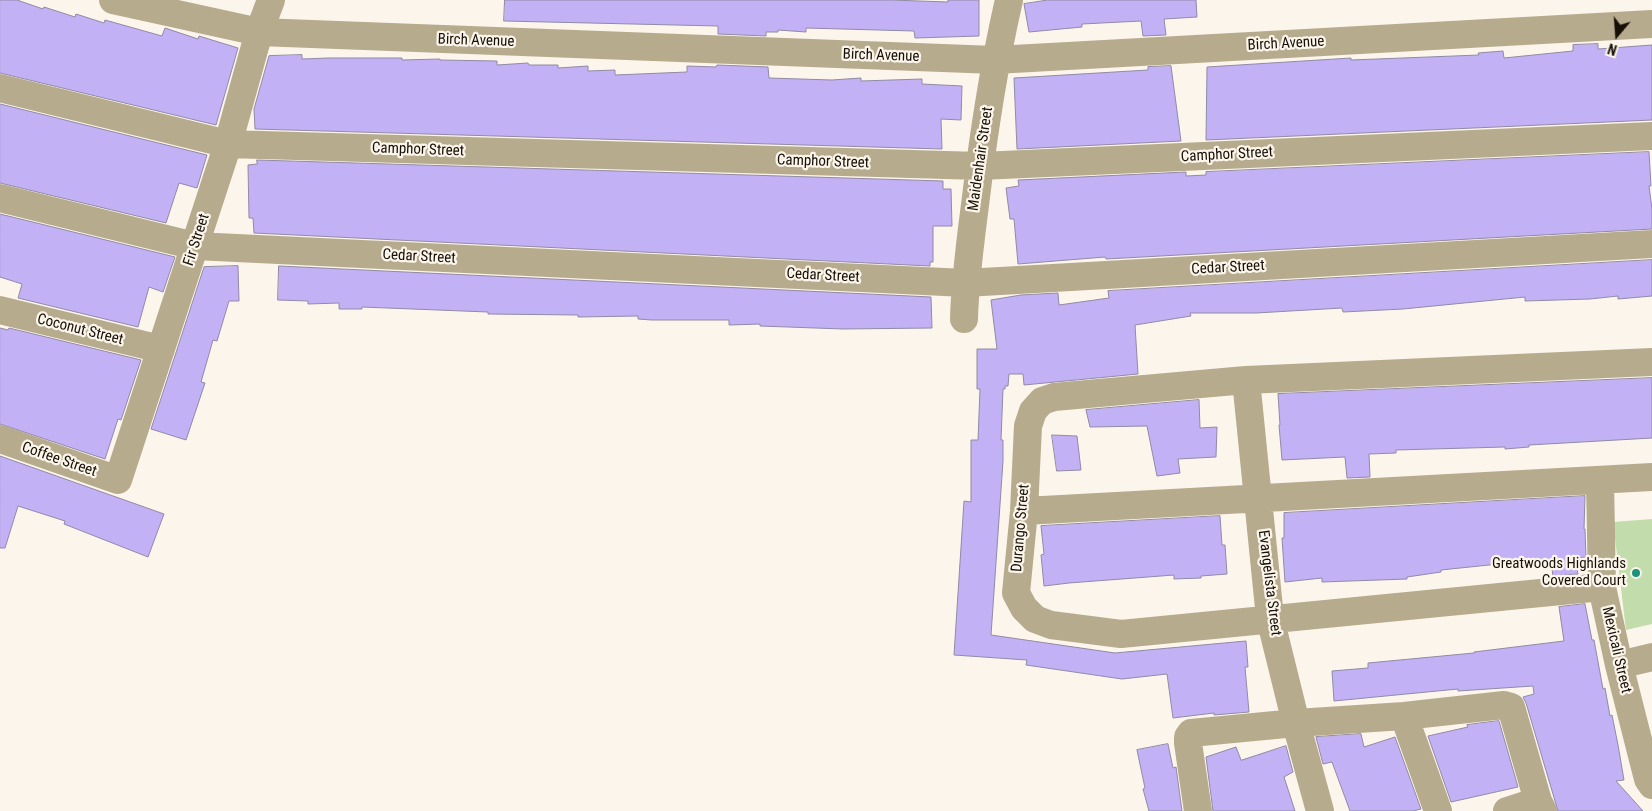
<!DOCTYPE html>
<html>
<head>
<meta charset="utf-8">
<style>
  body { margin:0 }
  #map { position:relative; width:1652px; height:811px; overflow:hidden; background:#fcf5eb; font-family:"Roboto Condensed",sans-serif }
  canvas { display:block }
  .north { position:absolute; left:1592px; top:10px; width:50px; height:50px; -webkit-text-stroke:4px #fcf5eb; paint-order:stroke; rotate:198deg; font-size:14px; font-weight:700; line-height:20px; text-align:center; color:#171007 }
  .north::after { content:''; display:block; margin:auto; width:18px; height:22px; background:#171007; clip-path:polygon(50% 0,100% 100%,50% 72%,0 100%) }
</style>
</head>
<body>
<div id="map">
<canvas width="1652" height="811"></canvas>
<div class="north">N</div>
</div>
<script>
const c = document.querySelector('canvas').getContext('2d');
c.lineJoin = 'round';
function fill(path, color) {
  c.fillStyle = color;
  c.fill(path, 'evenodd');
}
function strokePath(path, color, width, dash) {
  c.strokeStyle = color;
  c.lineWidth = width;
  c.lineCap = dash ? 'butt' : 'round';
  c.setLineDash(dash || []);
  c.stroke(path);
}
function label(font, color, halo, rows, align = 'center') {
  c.font = font + ' "Roboto Condensed",sans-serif';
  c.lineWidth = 4.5;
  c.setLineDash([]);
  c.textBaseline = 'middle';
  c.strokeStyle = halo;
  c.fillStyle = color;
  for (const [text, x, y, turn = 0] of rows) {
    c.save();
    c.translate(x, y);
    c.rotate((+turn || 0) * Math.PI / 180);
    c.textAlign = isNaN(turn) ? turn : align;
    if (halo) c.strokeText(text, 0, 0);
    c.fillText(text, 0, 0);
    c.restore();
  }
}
const green = new Path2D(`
  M1652,519v105l-26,6 -13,-108z`);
const building = new Path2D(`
  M0,0h17l26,9 1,-2 31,10 1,-3 28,9 1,-3 57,16 3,-8 33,11 1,-3 39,12 -22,77 -216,-52z
  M505,0h386l57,2v-2h31v36l-64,2 -1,-7 -108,-3v4l-28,-2v2h-12v4l-48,-2v-8l-214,-5z
  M1048,0h148l1,17 -33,2 2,16 -23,1 -2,-15 -59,3v3l-53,5 -5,-28z
  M1598,44v5l54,-4v75l-446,20 1,-73 144,-9v2l128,-5 -1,-2 25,-2 1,7 69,-7v-6z
  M302,55v4l26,-1h74v2l38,-1v1l57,1v4l31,-2 1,2h29v3l30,-2v5l27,-1v5l72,-3v-6l29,1 1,-2 51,2 1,11 63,2 29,-2v3l61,-2v5l40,2 -1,34 -20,-1 1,30 -687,-20 -1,-20 15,-53z
  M1171,66l10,75 -164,8 -3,-71 134,-8v-3z
  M0,104l207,51 -10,33 -18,-5 -13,40 -166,-40z
  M1649,152l2,34h-2l3,23v20l-546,30 -1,-2 -87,7 -4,-45h-4l-4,-31 13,-2 -1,-6 168,-8v4l20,-1v-3z
  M257,160l686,21v8h8l1,37h-19v36h-3v4l-676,-33 -1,-15h-4l-1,-53 9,-1z
  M0,214l175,43 -12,35 -14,-5 -11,40 -120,-29 4,-14 -22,-7z
  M1652,260v36l-34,3v-3l-28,3 -65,2v-4l-122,12 -60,3 -1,-4 -86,5h-66l1,3 -56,9 3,49 -114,11 -1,-11h-14l-1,12h-3v3h-2l-2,51h2v21l-12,174 124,18 131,-12 2,26h-3l4,45 -35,3v-2l-41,5 -6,-44 -45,5 -96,-14 1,-5 -73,-5 10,-154 7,1v-62h7l2,-51h-3v-40h20l-6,-49 30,-5 37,-2 1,12 50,-7 -1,-7z
  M238,266l1,35h-10l-12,40 -4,-1 -12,42 4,1 -19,57 -35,-11 53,-162z
  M279,266l652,31 1,31 -89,1 -83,-3v-2l-31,1v-5h-77l-14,-1v-3l-60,1v-2l-90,-1v-2l-126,-5v2h-23v-6l-31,1v-3l-30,-1z
  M0,328l8,2 1,-2 132,32 -20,60 -3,-1 -13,40 -105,-35z
  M1652,378v60l-123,7v2l-24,2v-2l-109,3v3l-27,1 1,23 -23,1 -2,-21 -63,3 -3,-35h1l-2,-31z
  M1199,400l1,28 17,-1 -1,30 -38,2 2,14 -23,3 -10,-50 -57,1 -4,-17z
  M1052,435l25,1 4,34 -24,1z
  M0,456l164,58 -16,43 -84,-33 1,-3 -47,-15 -13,42h-5z
  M1585,496l-1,33h1l1,28 -11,1 3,16 -25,2 -2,-14 -62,3 -48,5v2l-34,5v2l-85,3v-4l-37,4 -3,-44h2v-25z
  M1220,516l2,29h3l2,29 -26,2v2l-27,1v-4l-105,8 -25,3 -3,-31 3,-1 -3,-28z
  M1585,604l7,36h2l9,49 2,-1 5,28 2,-1 6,30 6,35 -8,1 27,30h-85l-32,-108 -3,-6 11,-3 -1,-8 -75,5v-2l-124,12 -2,-30 36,-3v-5l106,-10v-1l90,-11 -5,-34z
  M1499,721l19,66 -67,15 -23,-66 40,-9 -1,-2z
  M1361,734l3,13 31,-10 26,72 -8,2h-63l-18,-49 -9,2 -7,-27z
  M1168,744l5,24 3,-1 6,44h-33l-6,-22 2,-1 -8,-38z
  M1286,746l7,26 -9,5 11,34h-82l-7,-54 30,-10 5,13z`);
const minor = new Path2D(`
  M113,0l146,32 736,28 657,-36
  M0,88l228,56 752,22 672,-30
  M0,198l195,48 770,37 687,-39
  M0,310l161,39
  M964,319c1,-41 7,-82 12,-122 8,-67 18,-132 33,-197
  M1246,380l24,238 26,105 24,88
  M0,439l118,41 110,-336 31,-112 12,-32
  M1600,481l2,106 17,78 29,114 4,6
  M1024,511l628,-34
  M1602,587l-481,47 -70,-9 -16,-6 -11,-11 -8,-15 8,-82 4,-85 5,-15 9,-10 12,-4 192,-17 406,-18
  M1619,665l33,-8
  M1404,716l34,95
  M1198,811l-10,-68v-6l3,-4 105,-10 108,-7 100,-11 7,2 27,94 5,10
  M1507,811l31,-10`);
const markers = [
  [1636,573,5,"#1a947a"]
];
const streetNames = [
  ["Birch Avenue",476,41,2],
  ["Birch Avenue",1286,44,-3],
  ["Birch Avenue",881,56,2],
  ["Camphor Street",418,150,2],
  ["Camphor Street",1227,155,-3],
  ["Maidenhair Street",981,159,-82],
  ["Camphor Street",823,162,2],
  ["Fir Street",197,240,-72],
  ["Cedar Street",419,257,3],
  ["Cedar Street",1228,268,-3],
  ["Cedar Street",823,276,3],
  ["Coconut Street",80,330,14],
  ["Coffee Street",59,460,19],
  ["Durango Street",1021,528,-85],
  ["Evangelista Street",1269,583,83],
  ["Mexicali Street",1616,650,77]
];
const poiNames = [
  ["Greatwoods Highlands",1626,564],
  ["Covered Court",1626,581]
];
fill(green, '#c2ddab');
fill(building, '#c2b1f5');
strokePath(building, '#908aa5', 1);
strokePath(minor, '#b7ab8e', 28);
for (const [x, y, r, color] of markers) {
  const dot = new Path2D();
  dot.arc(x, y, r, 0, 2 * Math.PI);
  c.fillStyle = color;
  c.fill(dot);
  strokePath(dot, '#fcf5eb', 2);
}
label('15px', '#171007', '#fcf5eb', streetNames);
label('15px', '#171007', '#fcf5eb', poiNames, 'right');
</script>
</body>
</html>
